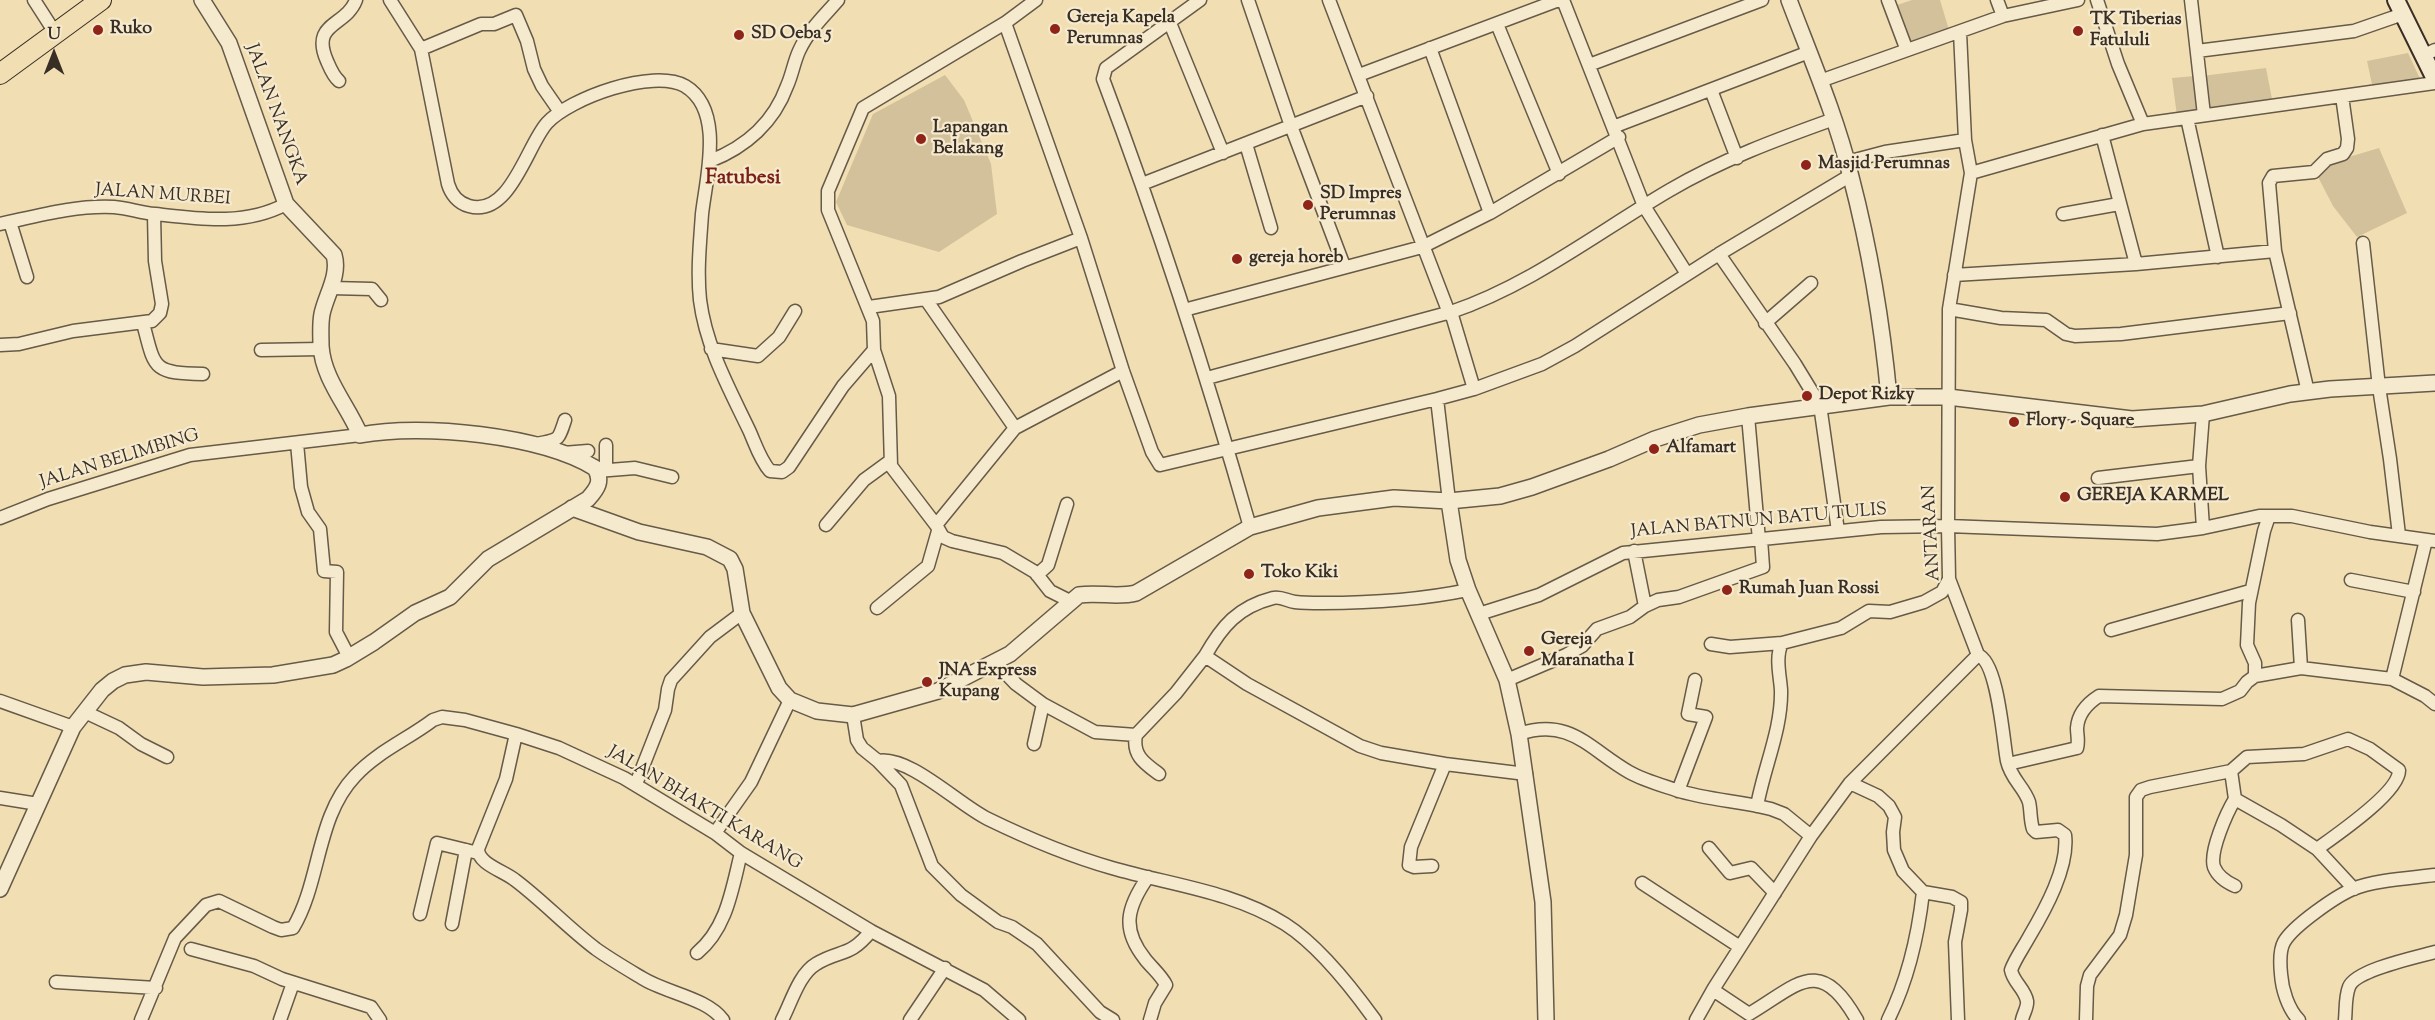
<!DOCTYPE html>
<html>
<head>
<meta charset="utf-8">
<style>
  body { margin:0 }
  #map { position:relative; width:2435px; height:1020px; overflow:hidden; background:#f1dfb3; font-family:"Sorts Mill Goudy",serif }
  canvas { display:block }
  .north { position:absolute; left:24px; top:24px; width:60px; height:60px; -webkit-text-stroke:4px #f6eace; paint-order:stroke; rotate:0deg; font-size:16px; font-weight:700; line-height:24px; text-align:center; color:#382e25 }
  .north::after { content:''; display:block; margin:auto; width:21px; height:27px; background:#382e25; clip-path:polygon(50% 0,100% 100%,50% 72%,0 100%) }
</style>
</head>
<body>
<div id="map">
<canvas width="2435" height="1020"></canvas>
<div class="north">U</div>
</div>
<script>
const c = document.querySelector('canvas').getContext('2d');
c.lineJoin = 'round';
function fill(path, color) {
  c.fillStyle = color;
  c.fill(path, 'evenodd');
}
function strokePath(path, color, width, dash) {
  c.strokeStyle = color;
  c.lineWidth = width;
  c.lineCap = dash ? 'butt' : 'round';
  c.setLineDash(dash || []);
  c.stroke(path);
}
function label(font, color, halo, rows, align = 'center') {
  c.font = font + ' "Sorts Mill Goudy",serif';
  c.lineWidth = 4.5;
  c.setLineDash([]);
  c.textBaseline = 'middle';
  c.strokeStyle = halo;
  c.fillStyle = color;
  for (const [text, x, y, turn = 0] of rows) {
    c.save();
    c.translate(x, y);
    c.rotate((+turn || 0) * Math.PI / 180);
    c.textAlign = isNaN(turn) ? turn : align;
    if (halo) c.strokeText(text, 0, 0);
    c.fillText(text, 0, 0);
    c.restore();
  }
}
const green = new Path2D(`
  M1912,0h28l9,30 -42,14 -13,-38z
  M2408,53l14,30 -49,6 -6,-28z
  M2266,68l7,36 -66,7 -5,-35z
  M945,75l19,25 27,64 6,50 -58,38 -92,-27 -11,-23 37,-88z
  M2195,76l5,37 -23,3 -5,-38z
  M2379,148l28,65 -50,24 -24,-31 -16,-31 15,-13z`);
const minor = new Path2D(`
  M34,0l18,28
  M390,0l31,49 27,135c3,10 10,19 21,22 41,12 58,-61 78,-83 23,-25 106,-55 138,-37 40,24 21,92 17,128 -2,29 -5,57 -2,86 6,47 29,88 49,130 6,13 11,30 21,41l12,1 7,-5 54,-81 31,-36
  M1036,0l-31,23 -142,85 -35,83v19l45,111 1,29 15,46 2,70 45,59 7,12 9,4 51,12 32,19 15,19 20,10
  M1200,0l-94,68 -3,11c56,148 104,297 147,448
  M1248,0l43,126 53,140
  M1329,0l120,313
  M1563,0l81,206 43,68
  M1888,0l18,48
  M1997,0l6,16
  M2097,0l21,64 25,60
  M2191,0l13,115
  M1005,23l76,215 42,133 29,81 8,13 277,-66 37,-10 68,-25 33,-18 144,-92
  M1170,23l53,130
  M1497,24l62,150
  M1430,48l60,165
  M421,49l60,-25h13l22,-9 11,26 7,28 8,17 18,26
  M2197,51l157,-20 49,-17
  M2424,55l11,-5
  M1589,65l173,-65
  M1359,75l200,-75
  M339,81c-6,-5 -9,-13 -12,-20 -17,-39 19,-34 29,-61
  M1820,81l183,-65 75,-16
  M1711,90l26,68
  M2187,118l31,139
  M1613,127l196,-75
  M2102,135l34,129
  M1246,144l25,84
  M710,161c36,-14 64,-39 77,-75 5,-11 7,-24 12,-35 9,-20 25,-35 39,-51
  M1847,162l38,-10 80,-12
  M1971,173l172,-49 292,-41
  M1142,184l225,-88
  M2063,214l56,-10
  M10,222l17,55
  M0,224c37,-8 75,-19 114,-17 14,1 27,6 41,7 44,5 90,12 131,-10
  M2363,243l16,144 11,72 9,76
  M1954,275l182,-11 139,-13
  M331,288l41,1 9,11
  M927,301l88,127 -79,97
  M869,307l70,-10 83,-36 59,-23
  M1949,309l52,9 45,2 20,14 9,2 46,-2 169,-21
  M1184,310l238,-63 68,-34 129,-76
  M1451,312l23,77
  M143,323c12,46 9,50 60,51
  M1765,323l46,-40
  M0,345l19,-1 54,-13 79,-10 8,-8 2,-9 -7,-43 -1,-47
  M711,349l47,7 21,-19 16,-26
  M261,350l60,-1
  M1207,378l244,-66c80,-27 147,-80 219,-122 51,-30 108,-51 164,-71
  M2308,392l-33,-141 -6,-68 4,-7 41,-4 13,-13 16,-5 4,-6 1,-9 -6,-43
  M1437,399l12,102
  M1748,416l11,124
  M1015,428l108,-57
  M297,443l4,44 7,25 12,17 4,42 13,1 -1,60 13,25
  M537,444c22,-5 21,-2 28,-24
  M606,445v23
  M563,453l25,-2
  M597,471l38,-3 37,9
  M2098,478l101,-12
  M0,518l48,-19 142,-44 170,-20
  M826,525l38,-45 26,-19
  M2203,528l-4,-62 4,-52
  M1838,531l-18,-126 -25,-41 -76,-110 132,-79
  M1037,575l11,-10 19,-61
  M2351,580l63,12
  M1645,606l13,-6 21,-3 84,-30 -2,-28
  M877,608l51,-42 10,-35
  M1479,614l60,-19 84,-42 258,-26 67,-1 209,8 46,-6 56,-12h33l78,16 65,9
  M2298,620l3,48
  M2111,630l139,-39
  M1711,644l19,3 52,-4
  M1978,655c20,7 25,85 29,106 4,18 17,26 22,41 2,8 1,18 4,27l3,3 22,-2 7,5c4,32 -20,75 -36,102 -6,11 -14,22 -18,33 2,12 14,19 16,31 1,6 -4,13 -5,19
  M1205,656c17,-30 33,-49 68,-58 8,-2 14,3 22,4 9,1 18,1 27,1 50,0 98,-3 146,-13
  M996,663l20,21 27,20 -9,40
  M2255,676v-13l-8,-18 2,-42 15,-72 5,-15
  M2392,679l34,-139
  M1507,680l59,-25 16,-9 15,-17 33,-12 15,-11 -11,-55
  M0,701l73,26
  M1043,704l52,28 41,3
  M85,712l34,16 22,16 26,13
  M853,715l4,25 5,8 16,13 23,24 31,81 29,29 37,27 14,5 25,17 63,68 13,8
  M516,734l-10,45 -28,70c0,15 26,22 37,31 28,21 52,47 81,69 14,10 31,20 46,29 24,15 65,20 81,42
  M1519,734c51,-17 70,15 110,38 14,8 32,13 47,18 31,10 64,11 95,19l13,5 27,22
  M878,761c31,-6 81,44 110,58 39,19 82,37 124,49 59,17 120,23 173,56 33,21 67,64 90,96
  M2008,764l69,-16c2,-7 0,-13 0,-20 1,-14 11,-25 22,-32l123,3 18,-8 7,-9 8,-6 46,-8 91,11 33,17 10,8
  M2231,771l4,28 46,26 36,24 37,40
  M1159,774c-15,-11 -27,-19 -23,-39l40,-42 29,-37 42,28 113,62 21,7 64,11 81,10
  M1850,783l28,13 11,10 6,11 -2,15 1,18 9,21 20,21 29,5 9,5v8l-6,32 3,78
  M636,784l29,-74 3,-21 3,-9 39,-43 32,-24
  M1678,791l28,-74 -18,-3 7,-34
  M0,798l38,6
  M2235,799c-8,13 -26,53 -21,68 4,10 12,15 21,19
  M1757,806c7,-39 25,-77 24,-116 -1,-15 -6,-33 1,-47l59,-15 28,-17 21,1 34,-10 18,-10 7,-13
  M715,833l36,-51 39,-82
  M1709,848l21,25 21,-5 24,25
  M1432,866l-18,1 -5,-2 2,-18 34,-83
  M1148,877c-21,30 -27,52 -3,82 7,9 16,16 21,26l-11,18 -5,17
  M1642,883l98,64
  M420,914l17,-71 41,10
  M452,924l14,-74
  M191,949l63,17 28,13 89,28 9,13
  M697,953c30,-25 35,-64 44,-100
  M56,982l100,6
  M1713,990l36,24c48,-28 70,-61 108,6
  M141,1020l34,-82 31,-33 13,-4 54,26 8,3 12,-2c28,-47 23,-111 62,-152 22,-24 53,-37 78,-56l9,-3 23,3 51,14 43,14 65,30 91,55 26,20 130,78 113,59 35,30
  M280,1020l13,-37
  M782,1020c9,-17 17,-46 34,-56 25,-15 33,-6 55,-33
  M910,1020l35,-52
  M1696,1020l18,-32 97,-152 39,-53 128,-128 -29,-76 -1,-53 1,-217 22,-136 -6,-33 -5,-108
  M1888,1020c20,-40 30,-84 35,-128
  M2086,1020l1,-34 3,-11 30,-40 6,-20 10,-60v-58l5,-7 9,-3 81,-16 16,-14 57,-3 44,-15 22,10 29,21c1,22 -64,66 -82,79
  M2299,1020c-11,-11 -17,-31 -18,-46 -1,-10 -2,-23 3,-32 9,-16 52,-46 69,-53 21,-9 59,-11 82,-14
  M2345,1020c1,-10 0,-23 4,-33 6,-17 68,-30 86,-35`);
const tertiary = new Path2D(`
  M1789,0c22,58 47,116 62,177 19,73 31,145 38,220
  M1449,501l9,59 10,30 39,90 12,54 24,168 3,118
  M572,508l67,24 68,15 23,12 5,10 7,44 37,75 11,12 27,11 36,4 85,-24 72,-37 69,-59c20,-3 38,3 57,-2l114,-66 68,-19 76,-10 55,3 51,-5 32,-9 77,-28 46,-20 44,-14 49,-9 141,-19h59l184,22 71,-5 87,-20 40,-5 105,-6
  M0,889l73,-162 29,-37 11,-9 12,-6 21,-3 57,5 70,-2 60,-10 13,-6 28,-17 41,-29 35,-16 38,-38 100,-60c9,-10 15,-18 7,-31 -54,-33 -173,-45 -235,-33 -12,-29 -37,-56 -39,-89 0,-10 -1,-22 1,-32 4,-19 18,-39 12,-59l-48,-51 -57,-161 -27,-43`);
const secondary = new Path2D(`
  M2396,0l39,79`);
const trunk = new Path2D(`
  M0,74l101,-74`);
const markers = [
  [1055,29,6,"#8f2418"],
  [98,30,6,"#8f2418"],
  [2078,31,6,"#8f2418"],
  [739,35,6,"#8f2418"],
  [921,139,6,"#8f2418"],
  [1806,165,6,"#8f2418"],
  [1308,205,6,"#8f2418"],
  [1237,259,6,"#8f2418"],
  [1807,396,6,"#8f2418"],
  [2014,422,6,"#8f2418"],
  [1654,449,6,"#8f2418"],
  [2065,497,6,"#8f2418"],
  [1249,574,6,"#8f2418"],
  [1727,590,6,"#8f2418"],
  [1529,651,6,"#8f2418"],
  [927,682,6,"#8f2418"]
];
const poiNames = [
  ["Gereja Kapela",1067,19],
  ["Perumnas",1067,40],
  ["TK Tiberias",2090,21],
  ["Fatululi",2090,42],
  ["Ruko",110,30],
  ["SD Oeba 5",751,35],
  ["Lapangan",933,129],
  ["Belakang",933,150],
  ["Masjid Perumnas",1818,165],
  ["SD Impres",1320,195],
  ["Perumnas",1320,216],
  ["gereja horeb",1249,259],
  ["Depot Rizky",1819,396],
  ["Flory - Square",2026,422],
  ["Alfamart",1666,449],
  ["GEREJA KARMEL",2077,497],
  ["Toko Kiki",1261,574],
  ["Rumah Juan Rossi",1739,590],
  ["Gereja",1541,641],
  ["Maranatha I",1541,662],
  ["JNA Express",939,672],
  ["Kupang",939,693]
];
const streetNames = [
  ["JALAN NANGKA",275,115,70],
  ["JALAN MURBEI",163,196,4],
  ["JALAN BELIMBING",120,460,-17],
  ["JALAN BATNUN BATU TULIS",1759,522,-5],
  ["ANTARAN",1933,533,-93],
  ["JALAN BHAKTI KARANG",704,809,31]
];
const quarterNames = [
  ["Fatubesi",743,179]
];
fill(green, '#d2c19b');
strokePath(minor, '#665a48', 15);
strokePath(tertiary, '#665a48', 18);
strokePath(secondary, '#382e25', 20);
strokePath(trunk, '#382e25', 22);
strokePath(minor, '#f6eace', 12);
strokePath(tertiary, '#f6eace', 15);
strokePath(secondary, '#f6eace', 16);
strokePath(trunk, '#f1dfb3', 20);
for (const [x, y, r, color] of markers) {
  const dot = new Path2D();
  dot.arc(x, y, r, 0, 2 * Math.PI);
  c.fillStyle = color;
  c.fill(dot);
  strokePath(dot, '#f6eace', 2);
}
label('bold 18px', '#382e25', '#f6eace', poiNames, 'left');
label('18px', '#382e25', '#f6eace', streetNames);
label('bold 21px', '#7a1f14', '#f6eace', quarterNames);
</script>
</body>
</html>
